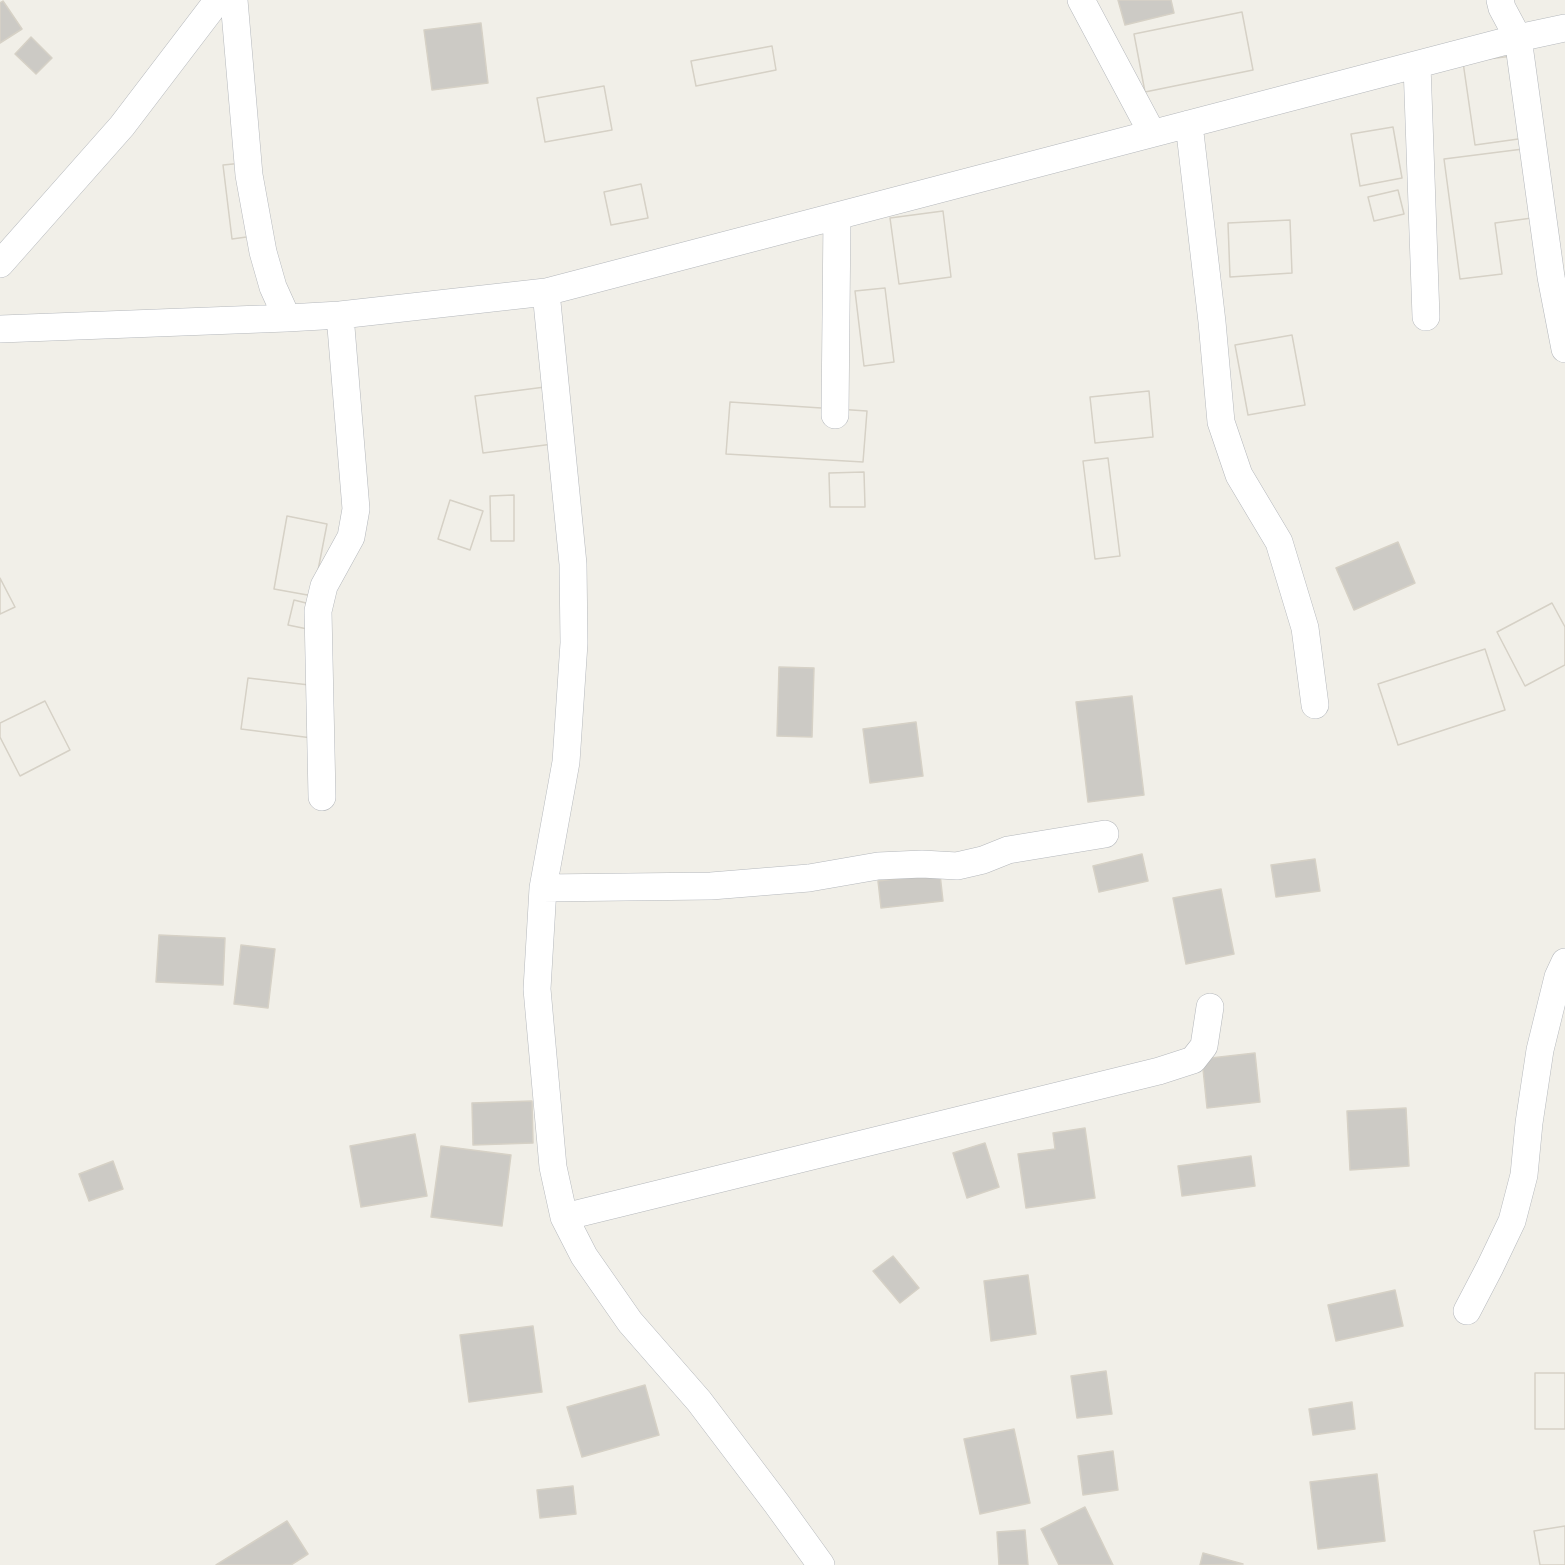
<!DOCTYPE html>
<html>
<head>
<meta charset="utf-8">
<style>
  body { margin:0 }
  canvas { display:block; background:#f1efe8 }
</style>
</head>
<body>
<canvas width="1565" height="1565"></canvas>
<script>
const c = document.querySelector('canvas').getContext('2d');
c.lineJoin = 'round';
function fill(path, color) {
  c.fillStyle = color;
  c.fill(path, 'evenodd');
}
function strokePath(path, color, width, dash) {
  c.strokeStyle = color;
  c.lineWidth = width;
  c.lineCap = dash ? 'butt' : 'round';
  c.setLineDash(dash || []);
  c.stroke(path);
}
const building = new Path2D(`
  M1118,0h53l3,13 -49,12z
  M3,1l19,28 -22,14v-40z
  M1242,12l11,58 -108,22 -11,-58z
  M1242,12l11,58 -108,22 -11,-58z
  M481,23l7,60 -56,7 -8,-60z
  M31,37l21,21 -16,16 -21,-20z
  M772,46l4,24 -80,16 -5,-25z
  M772,46l4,24 -80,16 -5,-25z
  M1529,54l11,82 -65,9 -12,-83z
  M1529,54l11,82 -65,9 -12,-83z
  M604,86l8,44 -67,12 -8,-44z
  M604,86l8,44 -67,12 -8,-44z
  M1393,127l9,51 -42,8 -9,-52z
  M1393,127l9,51 -42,8 -9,-52z
  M1523,149l9,69 -37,5 7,51 -42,5 -16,-120z
  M1523,149l9,69 -37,5 7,51 -42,5 -16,-120z
  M253,162l8,73 -29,4 -9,-74z
  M253,162l8,73 -29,4 -9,-74z
  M641,184l7,34 -37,7 -7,-33z
  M641,184l7,34 -37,7 -7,-33z
  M1398,190l6,24 -30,7 -6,-24z
  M1398,190l6,24 -30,7 -6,-24z
  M943,211l8,66 -52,7 -9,-66z
  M943,211l8,66 -52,7 -9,-66z
  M1290,220l2,53 -62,4 -2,-54z
  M1290,220l2,53 -62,4 -2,-54z
  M885,288l9,74 -30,4 -9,-75z
  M885,288l9,74 -30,4 -9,-75z
  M1292,335l13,70 -57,10 -13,-70z
  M1292,335l13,70 -57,10 -13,-70z
  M545,387l8,57 -70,9 -8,-57z
  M545,387l8,57 -70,9 -8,-57z
  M1149,391l4,46 -58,6 -5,-46z
  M1149,391l4,46 -58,6 -5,-46z
  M730,402l137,9 -4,51 -137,-8z
  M730,402l137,9 -4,51 -137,-8z
  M1108,458l12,98 -25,3 -12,-98z
  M1108,458l12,98 -25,3 -12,-98z
  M864,472l1,35h-35l-1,-34z
  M864,472l1,35h-35l-1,-34z
  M514,495v46h-23l-1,-45z
  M514,495v46h-23l-1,-45z
  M450,500l33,11 -13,39 -32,-11z
  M450,500l33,11 -13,39 -32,-11z
  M287,516l40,8 -14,72 -39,-7z
  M287,516l40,8 -14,72 -39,-7z
  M1398,542l17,41 -61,27 -18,-42z
  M0,578l15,29 -15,7z
  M0,578l15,29 -15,7z
  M294,600l28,7 -5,24 -29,-6z
  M294,600l28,7 -5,24 -29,-6z
  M1552,603l13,24v38l-40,21 -28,-54z
  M1552,603l13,24v38l-40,21 -28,-54z
  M1485,649l20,61 -107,35 -20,-61z
  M1485,649l20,61 -107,35 -20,-61z
  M779,667l35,1 -2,69 -35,-1z
  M248,678l79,9 -7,52 -79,-10z
  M248,678l79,9 -7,52 -79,-10z
  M1132,696l12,99 -56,7 -12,-100z
  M45,701l25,49 -50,26 -20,-39v-14z
  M45,701l25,49 -50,26 -20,-39v-14z
  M916,722l7,54 -53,7 -7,-54z
  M1142,854l6,27 -49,11 -6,-26z
  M1315,859l5,32 -44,6 -5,-32z
  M940,874l3,27 -62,7 -3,-27z
  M1221,889l13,65 -48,10 -13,-66z
  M159,935l66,3 -2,47 -67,-3z
  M241,945l34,4 -7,59 -34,-4z
  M1255,1053l5,49 -53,6 -5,-49z
  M532,1101l1,42 -60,2 -1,-42z
  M1406,1108l3,58 -59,4 -3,-59z
  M1085,1128l10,70 -69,10 -8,-54 37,-5 -2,-16z
  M415,1134l12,62 -66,11 -11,-61z
  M985,1143l14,44 -32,11 -14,-45z
  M441,1146l70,9 -9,71 -71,-9z
  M1251,1156l4,30 -73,10 -4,-30z
  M113,1161l10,28 -34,12 -10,-27z
  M893,1256l26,32 -19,15 -27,-32z
  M1028,1275l8,59 -45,7 -7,-60z
  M1395,1290l8,36 -67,15 -8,-36z
  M533,1326l9,66 -73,10 -9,-67z
  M1106,1371l6,43 -35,4 -6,-42z
  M1535,1373h30v56h-30z
  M1535,1373h30v56h-30z
  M645,1385l14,50 -77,22 -15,-50z
  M1352,1402l3,27 -42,6 -4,-26z
  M1014,1429l16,74 -50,11 -16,-75z
  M1113,1451l5,39 -35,5 -5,-39z
  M1377,1474l8,67 -67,8 -8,-67z
  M573,1486l3,28 -36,4 -3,-28z
  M1085,1507l28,58h-54l-18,-36z
  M287,1521l21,33 -17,11h-75z
  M1565,1526v39h-25l-6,-34z
  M1565,1526v39h-25l-6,-34z
  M1025,1530l3,35h-29l-2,-33z
  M1203,1553l40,11 -43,1z`);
const minor = new Path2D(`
  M234,0l15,175 14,77 10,35 14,31
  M1081,0l71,133
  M1500,0l2,8 16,30 33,239 14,72
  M1417,65l9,252
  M1189,124l23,198 9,100 18,53 40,67 26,86 10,77
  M0,264l122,-138 96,-126
  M546,292l27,272 1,79 -8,119 -23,126 -6,101 16,178 11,50 20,39 46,66 69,79 78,103 44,61
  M0,329l287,-11 53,-3 206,-23 972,-254 47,-10
  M835,415l2,-199
  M322,797l-4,-186 6,-25 27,-49 5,-28 -16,-194
  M543,888l168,-2 98,-8 69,-12 44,-2 35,2 26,-6 25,-10 97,-16
  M564,1217l595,-146 34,-11 11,-14 6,-39
  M1467,1311l23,-44 22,-46 12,-46 5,-52 11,-73 18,-73 7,-15`);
fill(building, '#cccac5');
strokePath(building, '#d6d1c6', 1.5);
strokePath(minor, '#b5b8bc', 28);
strokePath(minor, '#fff', 27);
</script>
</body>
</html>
